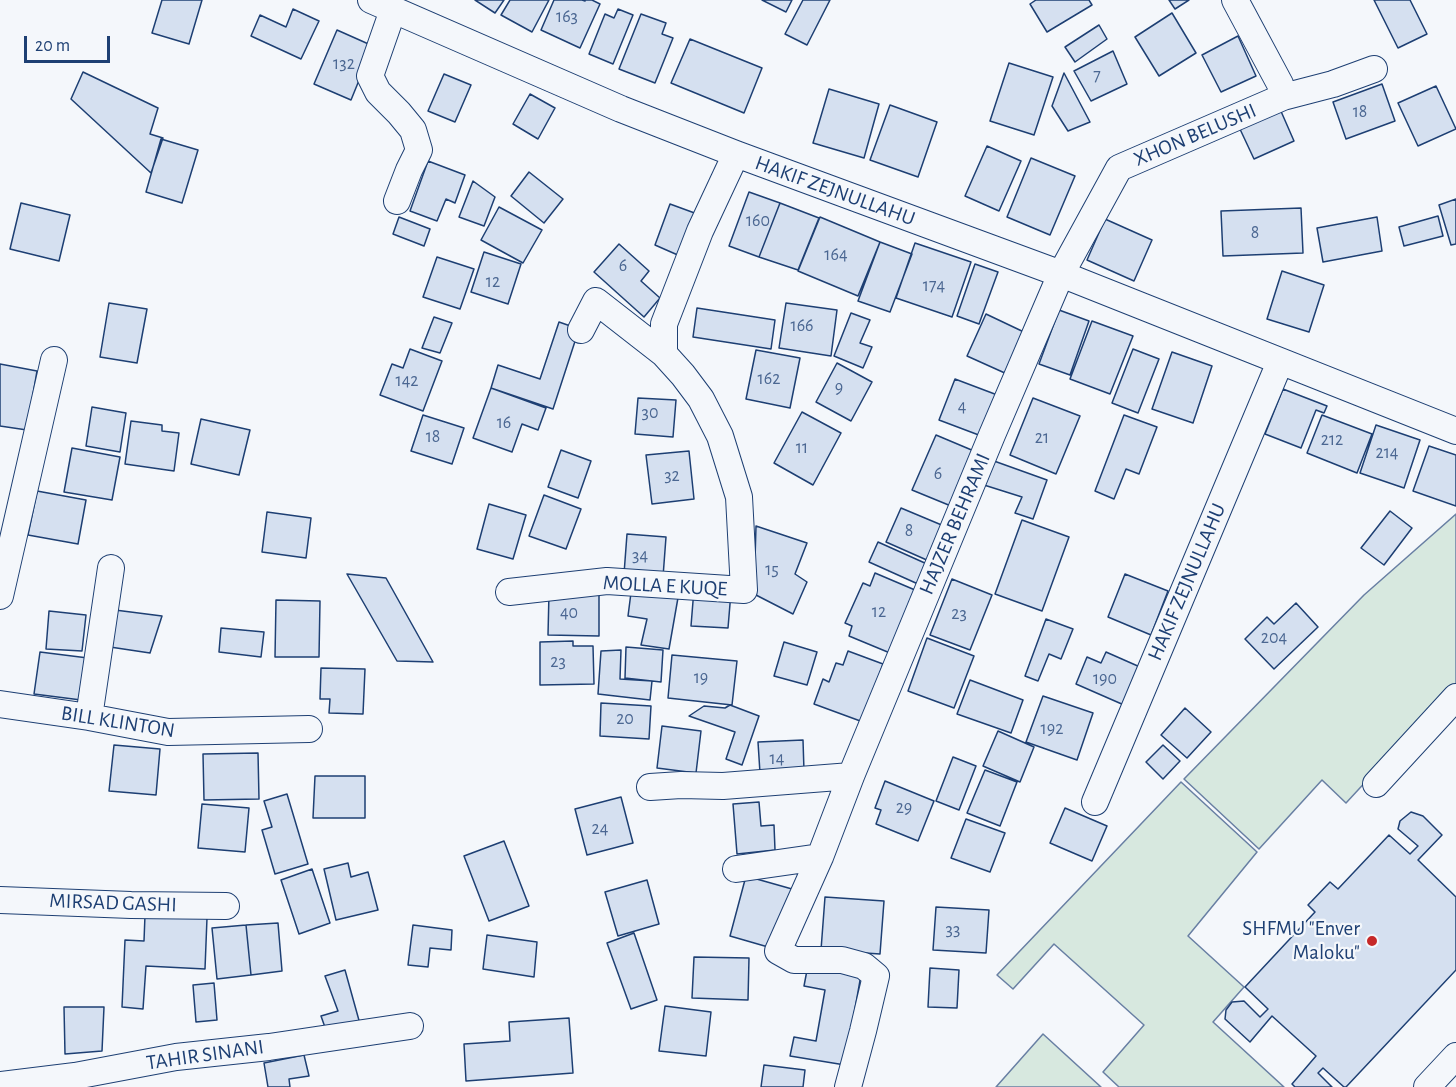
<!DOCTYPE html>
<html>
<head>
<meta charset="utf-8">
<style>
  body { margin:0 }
  #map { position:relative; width:1456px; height:1087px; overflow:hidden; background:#f4f7fb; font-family:"Alegreya Sans",sans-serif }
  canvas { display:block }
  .scale { position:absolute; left:24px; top:36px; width:86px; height:27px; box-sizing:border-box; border:3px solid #1d3f73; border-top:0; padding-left:8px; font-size:18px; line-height:21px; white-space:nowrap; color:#1d3f73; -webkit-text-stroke:4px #f4f7fb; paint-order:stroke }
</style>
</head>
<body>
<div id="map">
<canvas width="1456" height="1087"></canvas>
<div class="scale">20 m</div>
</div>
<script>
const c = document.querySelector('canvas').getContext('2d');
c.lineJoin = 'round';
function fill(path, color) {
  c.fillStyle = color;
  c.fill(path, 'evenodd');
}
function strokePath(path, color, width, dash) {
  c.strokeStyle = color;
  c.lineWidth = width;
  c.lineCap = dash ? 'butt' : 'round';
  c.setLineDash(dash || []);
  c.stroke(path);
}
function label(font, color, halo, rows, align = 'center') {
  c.font = font + ' "Alegreya Sans",sans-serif';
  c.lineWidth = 4.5;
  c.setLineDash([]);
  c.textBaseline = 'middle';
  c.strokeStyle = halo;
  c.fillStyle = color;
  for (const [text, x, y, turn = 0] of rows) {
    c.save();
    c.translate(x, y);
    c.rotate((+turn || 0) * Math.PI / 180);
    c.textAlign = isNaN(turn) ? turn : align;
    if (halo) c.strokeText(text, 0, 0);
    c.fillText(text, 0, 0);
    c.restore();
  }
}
const green = new Path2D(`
  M1456,514v170l-110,119 -24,-23 -63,69 -75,-70 180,-184z
  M1181,782l76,70 -69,84 56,51 -31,35 71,65h-165l-16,-15 41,-47 -90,-81 -41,45 -16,-14z
  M1043,1034l58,53h-105z`);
const building = new Path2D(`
  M162,0h40l-13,44 -37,-11z
  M475,0h29l-9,13z
  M510,0h39l-17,32 -31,-17z
  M554,0h28l3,1v-1h7l8,4 -20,44 -39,-18z
  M762,0h30l-6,12z
  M803,0h27l-23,45 -22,-11z
  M1036,0h53l3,5 -45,27 -17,-28z
  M1169,0h20l-14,9z
  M1374,0h36l17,34 -29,14z
  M293,9l26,12 -18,38 -50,-23 9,-21 26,12z
  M618,9l15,6 -20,49 -24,-10 16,-40 9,4z
  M1172,13l24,40 -37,23 -24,-39z
  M641,14l25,9 -4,11 11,4 -18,45 -36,-14z
  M1099,25l8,14 -32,23 -10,-15z
  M337,30l36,16 -22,54 -37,-16z
  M1238,36l18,40 -35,16 -19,-37z
  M690,39l72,29 -18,45 -73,-30z
  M1113,51l14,33 -36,17 -17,-30z
  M1009,63l44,14 -19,58 -44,-14z
  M83,72l75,36 -8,26 13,4 -12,35 -80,-74z
  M1064,73l26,49 -22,9 -16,-25z
  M444,74l27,11 -16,37 -27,-11z
  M1382,84l13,37 -49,18 -13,-37z
  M1436,86l20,43 -38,17 -20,-43z
  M829,89l50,15 -15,54 -51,-15z
  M530,94l25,14 -17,31 -25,-15z
  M890,105l47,17 -19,55 -48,-17z
  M1280,109l14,32 -40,18 -15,-32z
  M161,139l37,11 -16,53 -36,-11z
  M987,146l34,15 -22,50 -34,-15z
  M1031,158l44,18 -25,59 -43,-18z
  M428,161l37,14 -10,28 -9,-4 -9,22 -27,-10z
  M529,172l34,27 -19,24 -33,-27z
  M473,181l22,16 -11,29 -25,-9z
  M749,192l31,11 -21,54 -30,-11z
  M1456,199v45l-5,1 -12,-40z
  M21,203l49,12 -11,46 -49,-12z
  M780,203l39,15 -21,52 -39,-13z
  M670,204l30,11 -20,41 -25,-11z
  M499,207l43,23 -19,33 -42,-23z
  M1301,208l2,45 -80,3 -2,-45z
  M1438,216l5,20 -39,10 -5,-19z
  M399,217l31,12 -6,17 -31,-12z
  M820,217l60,25 -22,54 -60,-25z
  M1377,217l5,34 -59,11 -6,-34z
  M1105,219l47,21 -18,41 -47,-21z
  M880,242l32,12 -22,58 -32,-11z
  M915,243l56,19 -19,55 -56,-19z
  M619,244l30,27 -8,10 19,17 -16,19 -50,-45z
  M484,252l37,12 -13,40 -37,-12z
  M437,257l37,12 -14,40 -37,-12z
  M975,264l23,8 -19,52 -22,-8z
  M1282,271l42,14 -15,47 -42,-13z
  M109,303l38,6 -10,54 -37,-6z
  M786,303l51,7 -6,46 -52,-8z
  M697,308l78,12 -4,29 -78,-12z
  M1059,310l30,11 -19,54 -31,-11z
  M851,313l19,7 -10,23 12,4 -9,21 -29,-12z
  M986,314l40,19 -19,41 -40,-18z
  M434,317l18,6 -12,30 -18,-5z
  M1092,321l41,15 -23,58 -40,-15z
  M559,322l20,7 -26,80 -62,-21 7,-23 42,14z
  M410,349l32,12 -19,50 -43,-16 12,-31 11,4z
  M1133,349l26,10 -21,54 -26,-10z
  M756,350l44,8 -10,50 -44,-9z
  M1172,352l40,14 -19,57 -41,-14z
  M837,363l35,19 -21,39 -35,-19z
  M0,364l37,7 -10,59 -27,-4z
  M955,379l45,17 -16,41 -45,-17z
  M491,388l55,20 -8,22 -16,-6 -10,28 -39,-14z
  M1283,389l44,17 -3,7 -8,-3 -15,38 -36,-14z
  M638,398l38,2 -3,37 -38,-3z
  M1033,398l47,18 -24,58 -46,-19z
  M92,407l34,6 -6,39 -34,-6z
  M802,412l39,21 -28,52 -39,-22z
  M423,415l41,13 -12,36 -41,-13z
  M1124,415l33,12 -18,47 -13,-5 -12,30 -19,-8z
  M1322,415l50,19 -15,39 -50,-20z
  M201,419l49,11 -11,45 -48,-11z
  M131,421l31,4v6l17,2 -5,38 -49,-7z
  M1376,425l44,15 -16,48 -44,-15z
  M936,435l38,16 -23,55 -39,-16z
  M1429,446l27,9v51l-43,-15z
  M72,448l48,9 -8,43 -48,-8z
  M561,450l30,11 -13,37 -30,-11z
  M689,451l5,48 -42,5 -6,-49z
  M994,461l53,19 -14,39 -18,-6 7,-16 -38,-12z
  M37,491l49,9 -8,44 -50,-9z
  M544,495l37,14 -15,40 -37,-13z
  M489,504l37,11 -13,44 -36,-10z
  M901,508l43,18 -15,35 -43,-19z
  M1390,511l22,17 -28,37 -23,-17z
  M267,512l44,6 -5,40 -44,-6z
  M1022,520l47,17 -27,74 -47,-17z
  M756,526l51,17 -12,31 12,8 -14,32 -39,-20z
  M627,534l39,3 -3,40 -39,-3z
  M878,542l49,22 -9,20 -49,-22z
  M875,573l40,17 -25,63 -41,-17 3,-10 -7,-3 18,-40 7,3z
  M347,574l39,4 47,84 -36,-1z
  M1125,574l43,17 -17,44 -43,-18z
  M952,579l40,16 -22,55 -40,-15z
  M632,585l47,7 -10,57 -28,-4 6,-26 -19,-3z
  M694,589l37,3 -3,36 -37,-2z
  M549,593l50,1v42l-51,-1z
  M276,600l44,1 -1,56h-44z
  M1296,603l22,24 -44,42 -29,-30 22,-22 7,7z
  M115,610l47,6 -12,37 -40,-6z
  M49,611l37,4 -4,36 -36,-2z
  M1046,619l27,10 -12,30 -12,-5 -11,27 -13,-5z
  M221,628l43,4 -3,25 -42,-5z
  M927,638l47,18 -20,52 -46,-17z
  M573,641v5h20l1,38 -54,1v-43z
  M784,642l33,10 -10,33 -33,-9z
  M626,647l37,3 -2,32 -36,-4z
  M621,650l-1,29 32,2 -2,19 -52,-6 3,-43z
  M848,651l35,13 -20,58 -49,-18 9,-25 6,3 7,-19 7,2z
  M40,652l48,6 -7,42 -47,-6z
  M1106,652l34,15 -16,38 -48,-21 11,-27 14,6z
  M672,655l65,6 -5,44 -64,-7z
  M321,668l44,1 -2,45 -34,-1 1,-14h-10z
  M970,680l53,20 -12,33 -54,-19z
  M1043,696l50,17 -16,47 -51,-18z
  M601,703l50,3 -2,33 -49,-3z
  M730,705l29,11 -17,49 -16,-6 9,-27 -46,-16 15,-10 21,2z
  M1185,708l26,24 -24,26 -26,-23z
  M662,726l39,5 -5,42 -39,-5z
  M998,731l36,16 -14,35 -37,-16z
  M803,740l1,31 -44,2 -2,-31z
  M114,745l46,4 -4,46 -47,-4z
  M1163,745l17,16 -17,18 -17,-17z
  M258,753l1,46 -55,1 -1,-46z
  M953,757l23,9 -17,44 -23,-9z
  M985,770l32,12 -17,44 -33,-13z
  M315,776h50v42h-52z
  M885,781l49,20 -16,40 -42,-17 5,-14 -6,-2z
  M287,794l21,70 -33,10 -13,-44 10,-3 -8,-26z
  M621,797l12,46 -46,12 -12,-46z
  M759,802l2,24 13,-1 1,25 -38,4 -4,-50z
  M202,804l47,4 -4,44 -47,-4z
  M1065,808l42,18 -15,35 -42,-18z
  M1411,812l12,4 19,19 -24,25 38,37v73l-110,117h-2l-21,-19 -5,5 14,14h-37l-3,-3 24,-28 -44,-40 -22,26 -25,-23 1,-9 6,-8 12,-1 16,16 8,-8 -23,-22 70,-75 -7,-7 22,-23 8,7 51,-54 21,19 8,-8 -20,-17 2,-8z
  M966,819l39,14 -15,39 -39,-14z
  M504,841l25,65 -40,15 -25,-65z
  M348,863l3,14 17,-5 10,38 -42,10 -12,-51z
  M312,869l18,54 -31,11 -18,-54z
  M746,876l46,13 -17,60 -45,-13z
  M647,880l12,44 -41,12 -13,-44z
  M825,897l59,4 -4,53 -59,-4z
  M936,907l53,3 -3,43 -53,-3z
  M145,915l62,3 -2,51 -59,-3 -3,43 -21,-2 3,-67 19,1z
  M278,923l4,48 -31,4 -5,-50z
  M246,925l5,50 -34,4 -5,-51z
  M413,925l39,5 -1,20 -21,-2 -2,19 -20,-2z
  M634,933l23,67 -26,9 -24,-66z
  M487,935l50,7 -3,35 -51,-8z
  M694,957l55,1 -1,42 -56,-2z
  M808,965l53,10 -16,90 -55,-9 4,-19 22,4 9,-51 -21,-4z
  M930,968l29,2 -2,38 -29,-1z
  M345,970l15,54 -33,9 -6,-17 17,-5 -13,-35z
  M214,983l3,37 -21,2 -3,-37z
  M665,1006l46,6 -5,44 -47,-5z
  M64,1007h40l-2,44 -37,3z
  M569,1018l4,55 -107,8 -2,-37 46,-3 -1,-19z
  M304,1055l5,21 -20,3 1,8h-22l-4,-24z
  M764,1065l41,5 -2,17h-42z`);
const street = new Path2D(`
  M371,0l250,109 115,45 325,120 395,157
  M1235,0l45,84 3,13
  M393,10l-23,66 8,16 21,21 14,17 6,20 -10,20 -12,31
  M664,354v-30l36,-93 36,-77
  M509,592l98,-11 137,9 -5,-93 -19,-61 -19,-37 -18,-24 -19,-21 -68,-53 -15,29
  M0,596l54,-236
  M0,704l89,13 79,15 141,-3
  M89,717l22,-149
  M1376,784l80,-87
  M650,787l31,-2 42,1 128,-10
  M1095,802l185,-440
  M736,869l84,-12
  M0,900l131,5 95,1
  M0,1085l75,-9 101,-19 93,-10 141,-21
  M848,1087l15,-56 13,-55 -12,-10 -22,-6h-48l-16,-9 42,-94 31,-81 141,-341 69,-161 58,-106 164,-71 50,-13 41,-15
  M1427,1087l29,-31`);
const markers = [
  [1372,941,6,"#c62828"]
];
const numberNames = [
  ["163",567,17],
  ["132",344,64],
  ["7",1097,76],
  ["18",1360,112],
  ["160",758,221],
  ["8",1255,233],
  ["164",836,255],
  ["6",623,266],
  ["12",493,282],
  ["174",934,286],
  ["166",802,326],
  ["162",769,379],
  ["142",407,381],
  ["9",839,388],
  ["4",962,407],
  ["30",650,413],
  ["16",504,423],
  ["18",433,437],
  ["21",1042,438],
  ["212",1332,440],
  ["11",802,448],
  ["214",1387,453],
  ["6",938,474],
  ["32",672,476],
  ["8",909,531],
  ["34",640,556],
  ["15",772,570],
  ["12",879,612],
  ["40",569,613],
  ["23",959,614],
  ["204",1274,638],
  ["23",558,662],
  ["19",701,678],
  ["190",1105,679],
  ["20",625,719],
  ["192",1052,729],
  ["14",777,759],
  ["29",904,808],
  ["24",600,829],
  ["33",953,930]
];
const streetNames = [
  ["XHON BELUSHI",1195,135,-23],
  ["HAKIF ZEJNULLAHU",835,191,20],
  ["HAJZER BEHRAMI",955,524,-67],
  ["HAKIF ZEJNULLAHU",1187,582,-67],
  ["MOLLA E KUQE",665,586,3],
  ["BILL KLINTON",118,722,9],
  ["MIRSAD GASHI",113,903,2],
  ["TAHIR SINANI",205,1055,-8]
];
const poiNames = [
  ["SHFMU \"Enver",1360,929],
  ["Maloku\"",1360,953]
];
fill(green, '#d7e8df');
strokePath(green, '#687fa3', 1.5);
fill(building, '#d5e0f0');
strokePath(building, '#1d3f73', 1.5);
strokePath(street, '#1d3f73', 28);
strokePath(street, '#f4f7fb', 26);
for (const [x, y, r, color] of markers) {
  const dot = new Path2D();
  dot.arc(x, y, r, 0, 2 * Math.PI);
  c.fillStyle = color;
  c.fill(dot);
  strokePath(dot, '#f4f7fb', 2);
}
label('18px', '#4b6792', null, numberNames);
label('21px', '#1d3f73', '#f4f7fb', streetNames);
label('21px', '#1d3f73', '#f4f7fb', poiNames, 'right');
</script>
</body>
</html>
